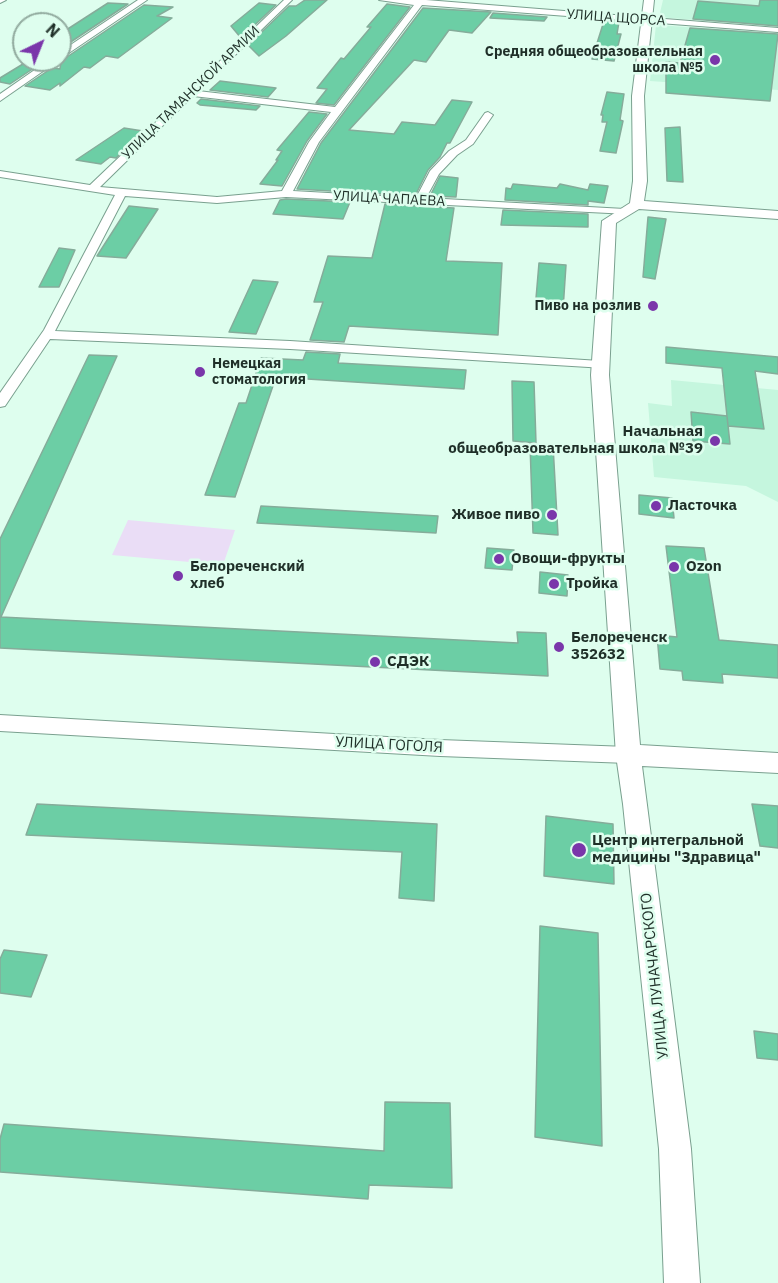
<!DOCTYPE html>
<html>
<head>
<meta charset="utf-8">
<style>
  body { margin:0 }
  #map { position:relative; width:778px; height:1283px; overflow:hidden; background:#defeee; font-family:"IBM Plex Sans",sans-serif }
  canvas { display:block }
  .north { position:absolute; left:12px; top:12px; width:60px; height:60px; box-sizing:border-box; background:#defeee; border:2px solid #92ab9f; border-radius:50%; rotate:43deg; font-size:16px; font-weight:700; line-height:24px; text-align:center; color:#1f2f28 }
  .north::after { content:''; display:block; margin:auto; width:21px; height:27px; background:#7a36aa; clip-path:polygon(50% 0,100% 100%,50% 72%,0 100%) }
</style>
</head>
<body>
<div id="map">
<canvas width="778" height="1283"></canvas>
<div class="north">N</div>
</div>
<script>
const c = document.querySelector('canvas').getContext('2d');
c.lineJoin = 'round';
function fill(path, color) {
  c.fillStyle = color;
  c.fill(path, 'evenodd');
}
function strokePath(path, color, width, dash) {
  c.strokeStyle = color;
  c.lineWidth = width;
  c.lineCap = dash ? 'butt' : 'round';
  c.setLineDash(dash || []);
  c.stroke(path);
}
function label(font, color, halo, rows, align = 'center') {
  c.font = font + ' "IBM Plex Sans",sans-serif';
  c.lineWidth = 5;
  c.setLineDash([]);
  c.textBaseline = 'middle';
  c.strokeStyle = halo;
  c.fillStyle = color;
  for (const [text, x, y, turn = 0] of rows) {
    c.save();
    c.translate(x, y);
    c.rotate((+turn || 0) * Math.PI / 180);
    c.textAlign = isNaN(turn) ? turn : align;
    if (halo) c.strokeText(text, 0, 0);
    c.fillText(text, 0, 0);
    c.restore();
  }
}
const built = new Path2D(`
  M663,0h115v27l-119,-10z
  M656,25l107,7 -1,6 16,1v51l-128,-9z
  M671,380l107,10v112l-32,-16 -92,-9 -6,-74 24,3z`);
const green = new Path2D(`
  M128,520l107,10 -12,35 -111,-10z`);
const building = new Path2D(`
  M305,0h22l-41,36 -27,20 -11,-11 41,-39h7z
  M760,0h18v26l-85,-7 5,-18 61,5z
  M108,3l20,1 -68,45v-15z
  M259,3l17,2 -35,33 -10,-12z
  M387,4l23,3 -76,98 -18,-2 11,-14 -10,-1 24,-30 3,1 27,-32h-4z
  M144,5l29,2 -16,9 15,2 -54,40 -12,-2 -16,12 -6,-1 -24,19v-3l-10,7 -25,-4 27,-18 8,1 1,-8z
  M423,8l68,4 -19,21 -23,-3 -23,32 -12,-2 -65,70 45,4 8,-12 33,3 17,-25 20,2 -22,41h-3l-7,14 -12,13 -13,26 -118,-7 24,-46z
  M493,13l54,4 -3,4 -54,-3z
  M604,21l15,1 -2,12h4l-7,27 -22,-2z
  M690,28l88,6 -8,67 -104,-8v-31l14,1z
  M23,64l14,2 -27,18 -10,-2v-4z
  M220,81l56,7 -8,9 -58,-7z
  M607,92l17,2 -4,26 3,1 -7,32 -16,-2 7,-29h-5l1,-7h-2z
  M201,99l59,7 -4,4 -56,-5 -3,-2z
  M309,112l18,2 -20,27 -25,45 -22,-2 18,-24h-2l6,-9 -5,-1z
  M680,127l3,55 -16,-1 -2,-53z
  M124,128l19,3 -27,27 -6,-1 -9,7 -25,-4z
  M440,176l18,2 -2,19 -26,-1z
  M513,184l44,4 3,-4 28,6 2,-6 18,2 -4,17 -16,-2v4l-83,-5 1,-12 5,1z
  M280,200l6,-1 64,3 -7,17 -70,-5z
  M385,204l69,4 -8,53 56,2 -4,72 -149,-9 -5,16 -34,-2 13,-38h-9l14,-46 44,2z
  M129,206l29,3 -32,49 -29,-2z
  M503,210l85,4v13l-87,-2z
  M648,217l18,2 -11,60 -12,-2z
  M59,248l16,2 -16,37h-20z
  M539,263l27,2 -3,45h-28z
  M253,280l25,2 -22,52 -27,-2z
  M666,347l112,10v17l-23,-3 9,58 -36,-3 -6,-58 -56,-5z
  M306,352l34,2 -2,9 128,7 -2,19 -188,-12 -41,120 -30,-2 34,-92h7l15,-45 42,2z
  M89,355l28,1 -116,261 517,26 -1,-11 29,1 2,43 -548,-28v-109z
  M512,381l22,1 2,61 -23,-2z
  M691,412l36,4 3,28 -37,-3z
  M530,444l23,1 5,90 -25,-2z
  M639,495l33,3 2,20 -35,-4z
  M261,506l177,10 -2,17 -179,-10z
  M666,546l38,2 15,92 59,5v33l-56,-4 1,9 -40,-3 -1,-9 -22,-2 -3,-34 20,2z
  M487,548l27,2 -2,20 -27,-2z
  M540,572l28,3 -1,21 -28,-3z
  M37,804l400,20 -3,77 -35,-3 3,-46 -376,-17z
  M752,804l26,2v42l-18,-2z
  M546,816l67,8 1,60 -70,-8z
  M540,926l58,7 4,213 -67,-9z
  M4,950l43,5 -16,42 -31,-4v-34z
  M754,1031l24,3v26l-21,-2z
  M385,1102l65,1 2,85 -83,-3 -1,14 -368,-27v-33l4,-15 380,27z`);
const minor = new Path2D(`
  M0,0h6l-6,3z
  M138,0h9l-87,59v-7z
  M284,0h8l-94,91 137,16 79,-102 -35,-5h47l352,28v4l-356,-27 -103,137 -26,49 123,7 14,-27 19,-20 17,-11 19,-27 3,-1 5,3 -20,29 -16,11 -18,19 -13,24 199,11 4,1v4l-343,-17 -69,6 -92,-7 -70,135 235,10 310,20 5,1 2,3 -2,3 -315,-19 -240,-10 -45,67 -5,1v-14l44,-63 71,-135 -115,-18v-6l90,14zM193,96l138,16 -22,30 -27,49 -65,6 -117,-10z
  M49,60h10l-59,41v-7z
  M0,715l440,25 188,7 7,2 3,6 -3,6 -7,2 -188,-7 -440,-25z`);
const tertiary = new Path2D(`
  M644,0h10l-10,96 3,85 -3,20 134,10v8l-139,-10 -23,14 -7,152 31,370 138,8v20l-136,-7 49,383 9,134h-36l-5,-134 -36,-345 -7,-49 -25,-380 11,-154 28,-18 3,-22 -1,-85z`);
const markers = [
  [715,60,6,"#7a36aa"],
  [653,306,6,"#7a36aa"],
  [200,372,6,"#7a36aa"],
  [715,441,6,"#7a36aa"],
  [656,506,6,"#7a36aa"],
  [552,515,6,"#7a36aa"],
  [499,559,6,"#7a36aa"],
  [674,567,6,"#7a36aa"],
  [178,576,6,"#7a36aa"],
  [554,584,6,"#7a36aa"],
  [559,647,6,"#7a36aa"],
  [375,662,6,"#7a36aa"],
  [579,850,8,"#7a36aa"]
];
const farStreetnames = [
  ["УЛИЦА ЩОРСА",616,18,4],
  ["УЛИЦА ТАМАНСКОЙ АРМИИ",191,93,-44],
  ["УЛИЦА ЧАПАЕВА",389,199,3]
];
const farPoinames = [
  ["Средняя общеобразовательная",703,52],
  ["школа №5",703,68],
  ["Пиво на розлив",641,306],
  ["Немецкая",212,364,"left"],
  ["стоматология",212,380,"left"]
];
const poiNames = [
  ["Начальная",703,432,"right"],
  ["общеобразовательная школа №39",703,449,"right"],
  ["Ласточка",668,506],
  ["Живое пиво",540,515,"right"],
  ["Овощи-фрукты",511,559],
  ["Белореченский",190,567],
  ["хлеб",190,584],
  ["Ozon",686,567],
  ["Тройка",566,584],
  ["Белореченск",571,638],
  ["352632",571,655],
  ["СДЭК",387,662],
  ["Центр интегральной",592,841],
  ["медицины \"Здравица\"",592,858]
];
const streetNames = [
  ["УЛИЦА ГОГОЛЯ",389,745,3],
  ["УЛИЦА ЛУНАЧАРСКОГО",655,976,-96]
];
fill(built, '#c5f6de');
fill(green, '#eaddf6');
fill(building, '#6ccea5');
strokePath(building, '#85ac9a', 1.5);
strokePath(minor, '#7aa08f', 2);
strokePath(tertiary, '#7aa08f', 2);
fill(minor, '#fff');
fill(tertiary, '#fff');
for (const [x, y, r, color] of markers) {
  const dot = new Path2D();
  dot.arc(x, y, r, 0, 2 * Math.PI);
  c.fillStyle = color;
  c.fill(dot);
  strokePath(dot, '#defeee', 2);
}
label('14px', '#1f2f28', '#defeee', farStreetnames);
label('bold 14px', '#1f2f28', '#defeee', farPoinames, 'right');
label('bold 15px', '#1f2f28', '#defeee', poiNames, 'left');
label('15px', '#1f2f28', '#defeee', streetNames);
</script>
</body>
</html>
